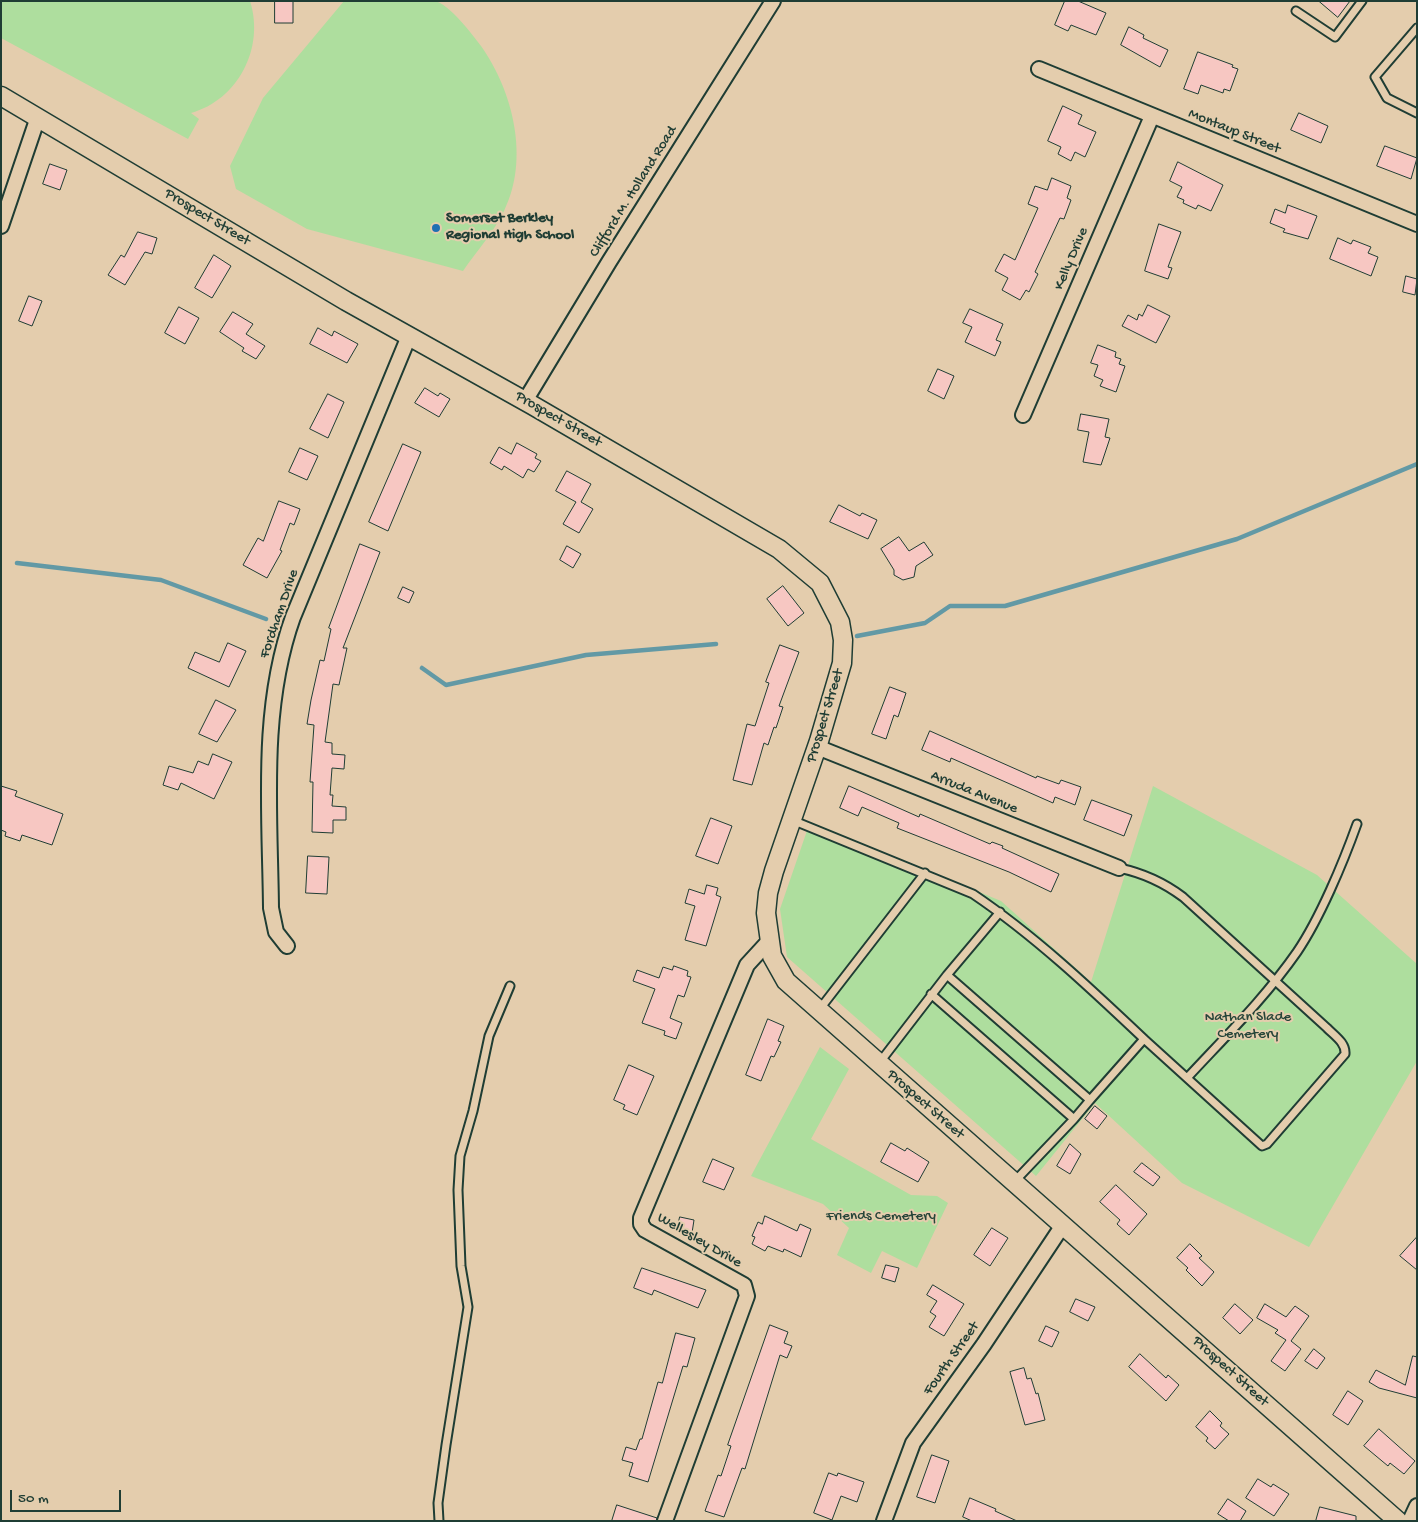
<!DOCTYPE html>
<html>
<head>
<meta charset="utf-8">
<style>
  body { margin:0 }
  #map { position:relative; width:1418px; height:1522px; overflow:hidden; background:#e4cdad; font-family:"Gochi Hand",sans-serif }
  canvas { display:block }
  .frame { position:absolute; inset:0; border:2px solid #1f3d34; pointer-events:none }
  .scale { position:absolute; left:10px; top:1490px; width:111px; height:22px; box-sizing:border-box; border:2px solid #1f3d34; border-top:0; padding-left:6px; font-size:15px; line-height:18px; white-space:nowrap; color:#1f3d34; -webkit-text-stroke:4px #e4cdad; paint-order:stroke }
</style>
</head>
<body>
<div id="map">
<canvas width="1418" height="1522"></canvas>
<div class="frame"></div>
<div class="scale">50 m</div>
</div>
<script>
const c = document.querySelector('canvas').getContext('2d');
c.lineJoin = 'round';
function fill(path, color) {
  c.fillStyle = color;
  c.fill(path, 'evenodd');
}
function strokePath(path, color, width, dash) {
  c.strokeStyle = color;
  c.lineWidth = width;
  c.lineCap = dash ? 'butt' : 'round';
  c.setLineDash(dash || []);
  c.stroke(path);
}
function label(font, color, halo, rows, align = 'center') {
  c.font = font + ' "Gochi Hand",sans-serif';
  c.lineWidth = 4;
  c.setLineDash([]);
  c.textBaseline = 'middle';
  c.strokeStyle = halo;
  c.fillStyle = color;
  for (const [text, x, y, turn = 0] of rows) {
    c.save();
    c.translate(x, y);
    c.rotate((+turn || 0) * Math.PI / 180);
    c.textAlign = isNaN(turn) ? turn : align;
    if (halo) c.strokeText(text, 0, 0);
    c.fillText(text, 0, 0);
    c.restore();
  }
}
const green = new Path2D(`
  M1,1h249c15,47 -12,99 -59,112l8,6 -11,20 -187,-101z
  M344,1c23,0 46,0 68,0 7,0 17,-1 23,0 15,4 37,33 46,45 32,45 49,113 23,165 -10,21 -28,41 -41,60l-156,-42 -71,-40 -6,-23 33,-68z
  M1153,786l164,89 100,89v97l-108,186 -127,-64 -87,-80 -59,73 -249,-219 -7,-48 30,-87 191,79 90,81z
  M820,1047l29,22 -38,70 100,56 26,1 11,7 -31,65 -35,-17 -11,22 -34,-18 12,-27 -26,-24 -72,-28z`);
const stream = new Path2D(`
  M17,563l144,17 105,39
  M857,636l68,-13 25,-17h55l232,-67 180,-75
  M422,668l24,17 140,-30 130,-11`);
const building = new Path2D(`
  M275,1h18v22h-18z
  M1065,1h13l28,12 -10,22 -25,-10 -3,6 -13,-6z
  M1319,1h31l-12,16z
  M1129,27l15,8 -1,3 25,12 -8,17 -39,-22z
  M1198,52l35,13 -1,2 6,2 -8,22 -6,-2 -1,4 -22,-8 -3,9 -14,-5z
  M1063,106l19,9 -4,9 18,8 -11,25 -10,-5 -4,9 -13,-7 3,-7 -13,-6z
  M1299,113l29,13 -7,17 -30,-13z
  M1385,146l32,12 -6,21 -34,-13z
  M1178,162l45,23 -12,26 -13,-6 -2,4 -13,-6 1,-3 -7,-3 5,-10 -12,-6z
  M50,164l17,6 -7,20 -17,-6z
  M1052,178l19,8 -4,12 4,2 -7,19 -4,-1 -25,54 3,2 -9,18 -3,-2 -6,10 -18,-10 6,-12 -13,-7 9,-17 11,6 23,-52 -10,-4 7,-18 12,4z
  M1288,205l29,11 -9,23 -25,-7 2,-3 -15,-6 5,-14 10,4z
  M1159,224l22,8 -13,35 4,1 -4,11 -23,-8z
  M138,232l19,6 -5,16 -7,-2 -20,33 -17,-10 13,-20 3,2z
  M1338,238l13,6 2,-4 18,7 -3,6 10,4 -7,19 -41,-17z
  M214,255l17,11 -19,32 -17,-10z
  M1406,276l11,3 -2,16 -12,-3z
  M29,296l13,5 -10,25 -13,-5z
  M1148,305l22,11 -14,27 -34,-17 6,-11 9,5 2,-6 3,2z
  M179,307l20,11 -14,26 -20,-11z
  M970,309l33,15 -7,16 5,2 -6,14 -30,-14 7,-15 -9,-4z
  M233,312l20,12 -7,10 19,12 -9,13 -14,-8 2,-3 -24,-16z
  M318,328l14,8 2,-5 24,13 -11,19 -37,-19z
  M1098,345l18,7 -1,5 6,2 -2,5 6,2 -9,26 -16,-6 3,-6 -9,-4 4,-11 -7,-2z
  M938,369l16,7 -10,23 -16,-8z
  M425,388l13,8 2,-3 10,6 -11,18 -24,-14z
  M328,394l16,8 -16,36 -18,-9z
  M1081,414l28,5 -4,18 5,1 -9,27 -18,-3 6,-30 -11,-2z
  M517,443l20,11 -2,4 6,3 -7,11 -6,-3 -5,9 -19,-12 -2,4 -12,-7 9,-16 12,7z
  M403,444l18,8 -33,79 -19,-9z
  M300,448l18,8 -11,24 -18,-8z
  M567,471l24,13 -10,18 12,7 -14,24 -16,-9 13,-22 -20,-11z
  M279,501l21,8 -6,16 -4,-2 -10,27 2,1 -15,27 -24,-13 15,-27 5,3z
  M839,505l21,11 2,-3 15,7 -9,19 -38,-17z
  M899,537l10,14 15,-9 9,13 -17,11 -2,11 -11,3 -9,-5v-5l-13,-21z
  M360,544l20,8 -37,96h4l-8,37 -6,-1 -8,58 7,1v11l13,1 -1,14 -12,-1 -2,27h3l-1,11 14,1v13h-13v13l-21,-1 1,-50h-3l4,-57 -7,-1 4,-24 9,-40 4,1 7,-32 -2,-1z
  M567,546l14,8 -8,14 -13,-8z
  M783,586l21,27 -16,13 -21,-27z
  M403,587l11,5 -5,11 -11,-5z
  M228,643l18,8 -17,36 -41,-19 7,-16 24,10z
  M780,645l19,7 -20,54 4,1 -7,21 -2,-1 -6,18 -4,-2 -12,42 -19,-5 14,-56 8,2 14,-43 -3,-1z
  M890,687l16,6 -8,24 -4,-2 -8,24 -14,-5z
  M216,700l20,10 -19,32 -18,-8z
  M930,731l106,47 1,-2 22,8 2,-4 20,7 -6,18 -20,-8 -2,6 -102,-45 -1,4 -28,-12z
  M213,754l19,8 -18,37 -33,-16 -3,7 -15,-5 6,-19 24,7 5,-12 10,4z
  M1,786l16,5 -2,5 48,18 -11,31 -30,-10 -2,6 -15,-5 1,-4 -5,-2z
  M849,786l70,31 1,-3 70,30 2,-2 11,4 -1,2 57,26 -8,18 -42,-20 -112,-44 2,-5 -37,-16 -4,9 -18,-8z
  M1092,800l40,15 -8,21 -40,-16z
  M711,818l21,8 -14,38 -22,-8z
  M308,856l21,1 -2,37 -21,-1z
  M707,885l11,3 -2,7 5,2 -15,49 -21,-6 10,-34 -10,-3 4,-14 15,5z
  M674,966l14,5 -1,5 4,1 -7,20 -6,-2 -8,23 12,5 -6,16 -12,-4 1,-4 -23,-8 13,-34 -22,-8 4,-11 22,8 4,-11 9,3z
  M768,1019l16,7 -6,15 3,1 -7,15 -3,-1 -10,25 -15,-6z
  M629,1065l25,11 -17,39 -14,-6 2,-4 -11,-5z
  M1095,1106l12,10 -10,13 -12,-10z
  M891,1143l14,8 2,-3 22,14 -11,20 -37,-20z
  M1070,1144l11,10 -11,20 -13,-8z
  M713,1159l21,9 -10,22 -21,-8z
  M1142,1163l18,14 -7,9 -19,-14z
  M1116,1185l31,29 -18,21 -12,-11 3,-4 -20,-18z
  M765,1216l32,15 3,-7 11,5 -10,28 -17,-8 -1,3 -15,-6 -3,5 -13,-7 3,-7 -3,-1 6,-14 4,2z
  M680,1217l14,3 -2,13 -15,-3z
  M992,1228l16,10 -18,28 -16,-11z
  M1417,1237v33l-17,-14z
  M1190,1244l12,12 -3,2 15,14 -12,14 -16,-16 2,-2 -11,-10z
  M886,1265l13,3 -4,14 -13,-4z
  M642,1268l64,22 -8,18 -44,-18 -2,5 -18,-7z
  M933,1285l31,19 -20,32 -15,-9 7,-11 -6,-4 7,-11 -10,-6z
  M1076,1299l19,8 -7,14 -18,-9z
  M1235,1304l18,16 -13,14 -17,-16z
  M1265,1304l21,13 9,-11 14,10 -18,25 10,8 -16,22 -14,-10 15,-21 -11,-7 3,-3 -21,-12z
  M770,1325l18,7 -4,11 8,3 -5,12 -7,-3 -35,114 -3,-1 -18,49 -19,-6 13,-36 3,1 10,-30 -3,-1z
  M1046,1326l13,6 -7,15 -13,-6z
  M676,1333l19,5 -8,29 -4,-1 -35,116 -19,-6 4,-13 -11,-3 4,-13 10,3 4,-11h2l16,-57 4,1z
  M1314,1349l11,9 -8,11 -12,-8z
  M1140,1354l26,24 2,-3 11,10 -13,16 -37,-34z
  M1413,1356l4,1v41l-38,-10 -10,-6 7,-12 29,15z
  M1024,1368l3,11 4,-1 5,16 2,-1 7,27 -20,5 -15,-53z
  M1348,1391l15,10 -15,24 -15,-10z
  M1210,1411l12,12 -2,3 9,8 -14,15 -9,-8 2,-3 -12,-11z
  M1379,1429l36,32 -11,13 -14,-11 -2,3 -24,-20z
  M932,1455l17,6 -14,42 -18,-6z
  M829,1473l8,3 1,-3 26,9 -7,20 -16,-6 -9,24 -18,-7z
  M1258,1479l13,8 2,-3 16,10 -15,22 -28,-18z
  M970,1498l26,11 -1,2 22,10h-45l-9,-4z
  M1228,1499l18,12 -6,10h-11l-11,-7z
  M617,1505l40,13 -1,3h-44z
  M1320,1507l36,9v5h-40z`);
const service = new Path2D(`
  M1296,11l39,26 27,-36
  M1417,28l-42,49 12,21 30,15
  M792,820l181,74c62,42 117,94 171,145l-54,61 -143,-125 53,-63
  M1119,868c24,5 44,14 64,29l144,131c8,8 19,15 18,26l-78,90 -5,2 -118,-107
  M931,994l143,125 -60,63
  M819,1010l106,-137
  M880,1062l67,-87
  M1187,1078c38,-41 78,-80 110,-126 23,-34 46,-89 60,-128
  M1074,1119l16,-19
  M439,1521l-1,-18 8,-58 22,-138 -7,-41 -3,-76 2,-34 13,-45 16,-75 21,-50`);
const minor = new Path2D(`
  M1039,69l378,155
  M1,226l37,-109
  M525,401l84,-139 164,-261
  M1023,415l129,-299
  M817,747l302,121
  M287,946l-11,-14 -5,-24c-1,-97 -11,-199 22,-291l116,-281
  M665,1521l82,-225 -3,-11 -99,-55 -4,-6v-6l106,-253 22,-24
  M884,1521l29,-78 71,-99 79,-119
  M1410,1521l7,-15`);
const tertiary = new Path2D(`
  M1,96l345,205 186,104 247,144 41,34 20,39 3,18 -1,23 -23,78 -45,130 -6,22 -2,20 6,43 14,25 612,540`);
const markers = [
  [436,228,5,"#1f6fb2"]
];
const streetNames = [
  ["Montaup Street",1234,132,22],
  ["Clifford M. Holland Road",634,192,-58],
  ["Prospect Street",207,218,31],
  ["Kelly Drive",1072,259,-67],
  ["Prospect Street",558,420,30],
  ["Fordham Drive",280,614,-71],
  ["Prospect Street",826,716,-73],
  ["Arruda Avenue",974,793,22],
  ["Prospect Street",925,1105,41],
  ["Wellesley Drive",699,1241,30],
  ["Fourth Street",952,1359,-55],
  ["Prospect Street",1230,1372,42]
];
const poiNames = [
  ["Somerset Berkley",446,219],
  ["Regional High School",446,236]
];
const parkNames = [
  ["Nathan Slade",1248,1018],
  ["Cemetery",1248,1035],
  ["Friends Cemetery",881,1217]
];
fill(green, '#aede9e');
strokePath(stream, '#6299a5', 4.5);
fill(building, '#f7c7c2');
strokePath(building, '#1f3d34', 1);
strokePath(service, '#1f3d34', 11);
strokePath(minor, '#1f3d34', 18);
strokePath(tertiary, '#1f3d34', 21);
strokePath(service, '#e4cdad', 7);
strokePath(minor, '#e4cdad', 14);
strokePath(tertiary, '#e4cdad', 18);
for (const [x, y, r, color] of markers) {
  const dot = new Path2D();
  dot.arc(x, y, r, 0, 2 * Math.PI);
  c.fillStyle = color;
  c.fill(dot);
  strokePath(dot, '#e4cdad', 2);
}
label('15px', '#1f3d34', '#e4cdad', streetNames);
label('bold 15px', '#1f3d34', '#e4cdad', poiNames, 'left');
label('15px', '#264539', '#e4cdad', parkNames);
</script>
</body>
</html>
